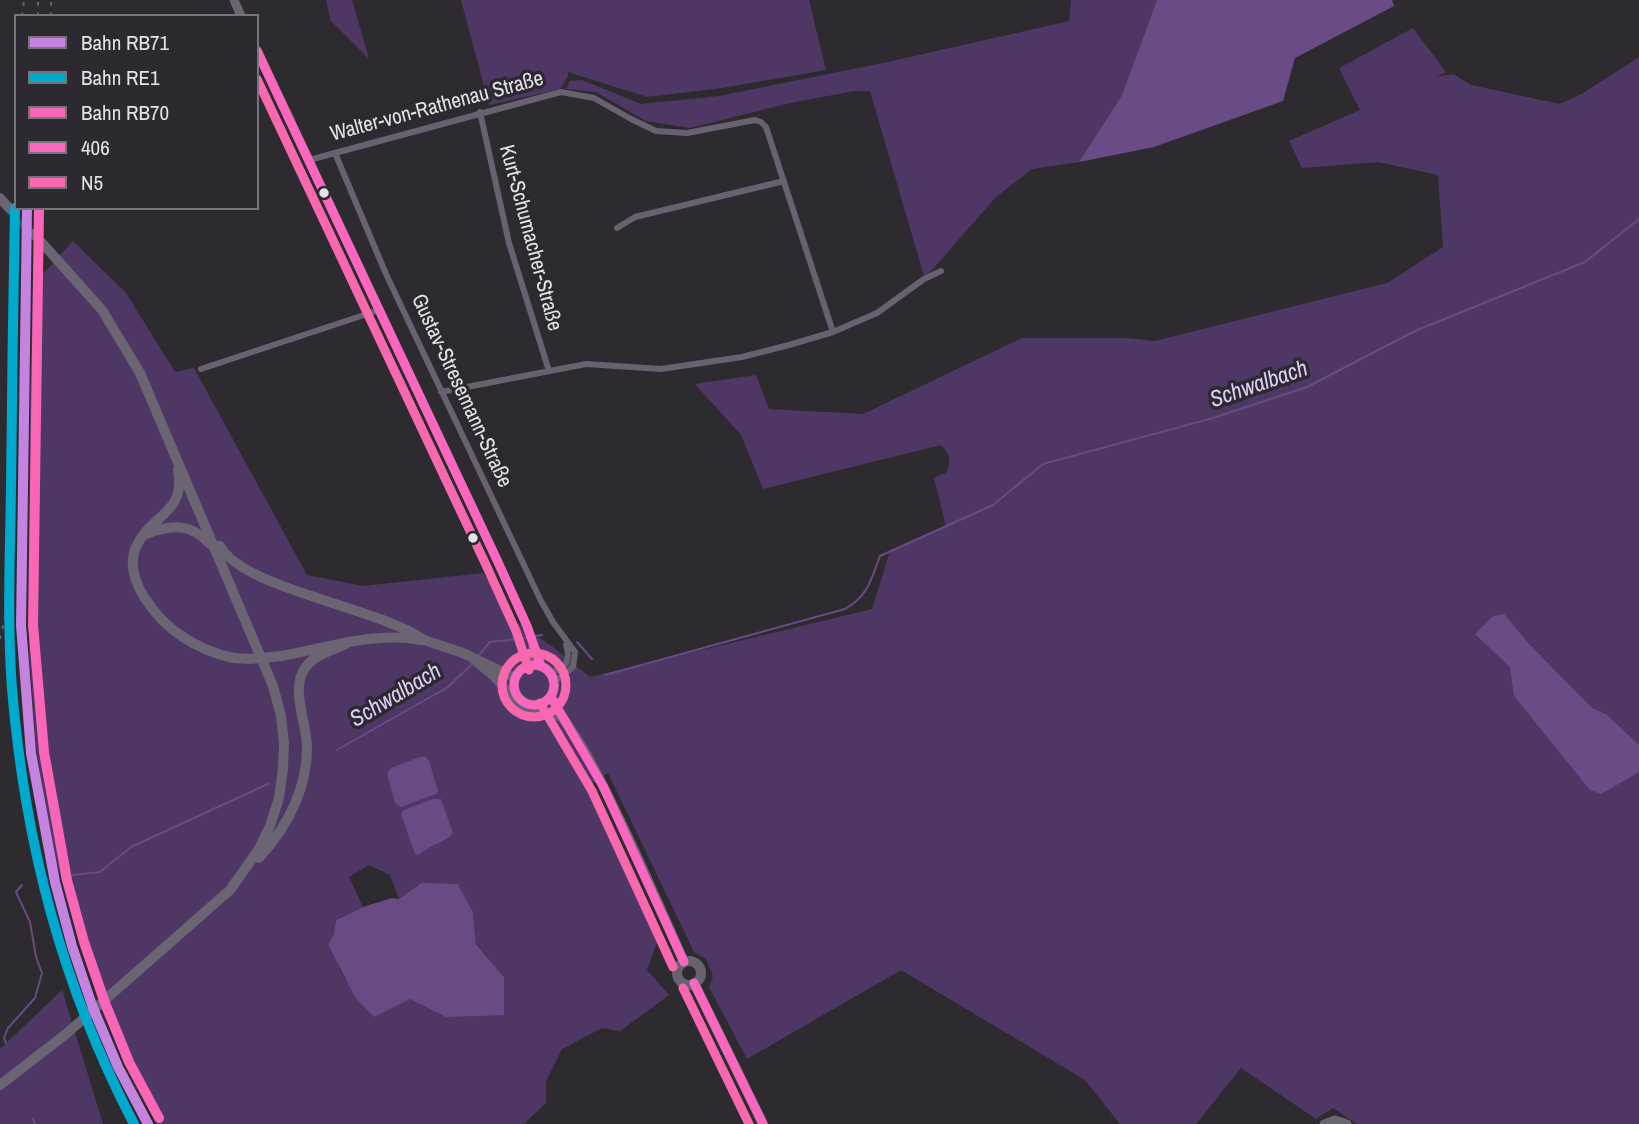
<!DOCTYPE html>
<html>
<head>
<meta charset="utf-8">
<style>
  body { margin:0 }
  #map { position:relative; width:1639px; height:1124px; overflow:hidden; background:#2d2b2f; font-family:"Archivo Narrow",sans-serif }
  canvas { display:block }
  .legend { position:absolute; left:14px; top:14px; width:245px; height:196px; box-sizing:border-box; background:#2c2a30; border:2px solid #767479; margin:0; padding:9px 12px; list-style:none; font-size:21px; color:#e4e2e6 }
  .legend li { display:flex; align-items:center; gap:14px; height:35px }
  .legend b { width:35px; border:2px solid #767479 }
</style>
</head>
<body>
<div id="map">
<canvas width="1639" height="1124"></canvas>
<ul class="legend">
<li><b style="height:9px;background:#c483df"></b>Bahn RB71</li>
<li><b style="height:9px;background:#00a9ce"></b>Bahn RE1</li>
<li><b style="height:9px;background:#fa66b7"></b>Bahn RB70</li>
<li><b style="height:9px;background:#fb66be"></b>406</li>
<li><b style="height:9px;background:#f868ae"></b>N5</li>
</ul>
</div>
<script>
const c = document.querySelector('canvas').getContext('2d');
c.lineJoin = 'round';
function fill(path, color) {
  c.fillStyle = color;
  c.fill(path, 'evenodd');
}
function strokePath(path, color, width, dash) {
  c.strokeStyle = color;
  c.lineWidth = width;
  c.lineCap = dash ? 'butt' : 'round';
  c.setLineDash(dash || []);
  c.stroke(path);
}
function label(font, color, halo, rows, align = 'center') {
  c.font = font + ' "Archivo Narrow",sans-serif';
  c.lineWidth = 7;
  c.setLineDash([]);
  c.textBaseline = 'middle';
  c.strokeStyle = halo;
  c.fillStyle = color;
  for (const [text, x, y, turn = 0] of rows) {
    c.save();
    c.translate(x, y);
    c.rotate((+turn || 0) * Math.PI / 180);
    c.textAlign = isNaN(turn) ? turn : align;
    if (halo) c.strokeText(text, 0, 0);
    c.fillText(text, 0, 0);
    c.restore();
  }
}
const green = new Path2D(`
  M326,0h26l17,59 -38,-38z
  M461,0h348l17,70 -104,18 -75,9 -79,-25v4l-8,13 -71,16z
  M1071,0h86l-35,95 -43,67 -47,7 -36,28 -64,73 -8,6 -54,-185h-15l-65,12 -100,25 -44,-7 -50,-29 -30,-3 4,-8 12,-1 59,24 78,-8 169,-34 181,-41z
  M1413,28l33,44 -10,5 17,-3 18,11 89,19 23,-11 56,-36v1067h-282l-24,-16 -17,11 -75,-51 -45,56h-76l-35,-44 -184,-110 -154,89 -38,-72 4,-11 -7,-17 -12,-7 -86,-179 -22,15 71,154 -10,28 22,25 -49,36 -18,-3 -40,21 -16,32v22l-22,21h-367l-54,-110 -23,-69 -29,-101 -15,-98 -7,-94 1,-247 3,-120 40,-44 53,52 49,79 19,-4 113,207 56,11 120,-13 30,47 40,27 37,30 282,-68 18,-58 56,-25 -12,-48 13,-6c4,-12 3,-18 -6,-27l-178,44 -22,-54 -46,-51 61,-9 13,34 94,5 159,-76h106l27,3 232,-58 56,-36 -5,-72 -60,-13 -76,6 -13,-27 71,-31 -21,-42zM369,865l21,10 9,24 22,-16 52,30 3,30 28,34 -58,40 -36,-18 -65,-20 -17,-34 6,-11 2,-14 27,-13 -14,-30z
  M62,990l41,134h-103v-75z`);
const forest = new Path2D(`
  M1157,0h235l2,6 -99,52 -12,43 -129,46 -75,15 43,-67z
  M1504,614l24,29 64,65 15,7 32,30v27l-38,22 -11,-4 -76,-94 -4,-29 -35,-33 18,-18z`);
const water = new Path2D(`
  M420,757h6l3,4 9,30 -2,3 -35,13 -6,-4 -8,-30 4,-5z
  M433,799h8l12,34c-8,10 -24,12 -34,22l-4,-1 -14,-40 3,-4z
  M421,883l37,1 15,29 3,31 28,33v38l-58,2 -36,-18 -36,18 -19,-20 -27,-52 6,-11 2,-14 27,-13 29,-9 7,1z`);
const stream = new Path2D(`
  M535,636l7,-1
  M577,642l15,17
  M479,655l11,-13 37,-4
  M605,675l240,-66c23,-13 26,-29 35,-53l113,-51 50,-41 170,-46 94,-31 108,-56 170,-69 54,-43
  M337,750l111,-63 23,-22
  M64,876l36,-4 31,-25 137,-63
  M6,1043l-2,-5 4,-10 27,-30 7,-25 -6,-16 -6,-35 -14,-30 6,-7
  M33,1119l2,5`);
const trunkTunnel = new Path2D(`
  M10,209l24,25`);
const minor = new Path2D(`
  M480,112l29,131 40,128
  M335,153l51,121 155,327 12,21 22,30 -2,15 -19,15
  M309,160l252,-68 33,6 37,21 25,12 31,2 68,-13 6,2 5,5 67,205
  M617,228l18,-11 149,-36
  M201,369l178,-59
  M441,392l145,-28 75,5 81,-12 47,-12 44,-13 44,-19 47,-34 17,-8
  M549,672c17,-2 22,-12 17,-27`);
const secondary = new Path2D(`
  M234,0l7,16
  M257,50l240,510 30,66 14,40
  M530,666l3,-19
  M1324,1124l11,-4 12,4`);
const primary = new Path2D(`
  M424,640l39,13 52,25
  M470,656l25,21 24,29 40,10
  M514 685a20 20 0 1 1 40 0a20 20 0 1 1-40 0Z
  M551,697c11,23 28,42 39,64 35,65 64,133 94,201
  M677 973a12 12 0 1 1 24 0a12 12 0 1 1-24 0Z
  M694,983l69,141`);
const trunk = new Path2D(`
  M0,198l10,11
  M178,470c8,45 -27,43 -42,77 -14,32 21,73 47,90 15,10 32,17 50,21
  M146,534c25,-10 45,-11 64,10
  M220,546c23,43 158,61 204,94
  M282,656c45,-8 93,-25 139,-16
  M259,858c28,-31 48,-68 48,-111 0,-23 -17,-58 -2,-79 9,-13 27,-18 41,-24
  M0,1085l66,-51 164,-144 29,-41 11,-23 9,-28 4,-30 1,-24 -3,-28 -8,-30 -133,-313 -38,-63 -68,-76`);
const rail = new Path2D(`
  M22,16l2,-16
  M38,16v-16
  M51,16v-16
  M0,639l10,-46 6,-385
  M100,1063l33,61`);
const trunkBridge = new Path2D(`
  M233,658l17,1 32,-3`);
const bus1 = new Path2D(`
  M257,51l240,509 30,66 14,40
  M514 685a20 20 0 1 1 40 0a20 20 0 1 1-40 0Z
  M551,697l52,89 81,176
  M694,983l69,141`);
const bus2 = new Path2D(`
  M257,79l229,486 30,66 13,39
  M502 685a32 32 0 1 1 64 0a32 32 0 1 1-64 0Z
  M540,703l52,88 81,176
  M683,988l66,136`);
const rail1 = new Path2D(`
  M27,208l-6,417 10,128 24,129 17,64 21,62 25,59 30,57`);
const rail2 = new Path2D(`
  M15,208c-2,93 -3,187 -4,280 -1,67 -4,134 1,201 13,155 50,297 122,435`);
const rail3 = new Path2D(`
  M39,208l-6,417 11,127 23,128 17,62 21,61 24,59 30,56`);
const markers = [
  [324,193,6,"#e4e2e6"],
  [473,538,6,"#e4e2e6"]
];
const streetNames = [
  ["Walter-von-Rathenau Straße",437,107,-15],
  ["Kurt-Schumacher-Straße",530,238,75],
  ["Gustav-Stresemann-Straße",461,391,65]
];
const waterNames = [
  ["Schwalbach",1259,385,-19],
  ["Schwalbach",396,696,-31]
];
fill(green, '#4f3765');
fill(forest, '#694c85');
fill(water, '#684a85');
strokePath(stream, '#684a85', 2);
strokePath(trunkTunnel, '#48464a', 10, [10, 5]);
strokePath(minor, '#686270', 6);
strokePath(secondary, '#6b6572', 9);
strokePath(primary, '#686270', 10);
strokePath(trunk, '#6b6472', 10);
strokePath(rail, '#68656c', 2, [3.5, 7]);
strokePath(trunkBridge, '#6b6472', 10);
strokePath(bus1, '#fb66be', 9);
strokePath(bus2, '#f868ae', 9);
strokePath(rail1, '#c483df', 10);
strokePath(rail2, '#00a9ce', 10);
strokePath(rail3, '#fa66b7', 10);
for (const [x, y, r, color] of markers) {
  const dot = new Path2D();
  dot.arc(x, y, r, 0, 2 * Math.PI);
  c.fillStyle = color;
  c.fill(dot);
  strokePath(dot, '#2c2a30', 2.5);
}
label('21px', '#e4e2e6', '#2c2a30', streetNames);
label('italic 23px', '#decdf3', '#2c2a30', waterNames);
</script>
</body>
</html>
